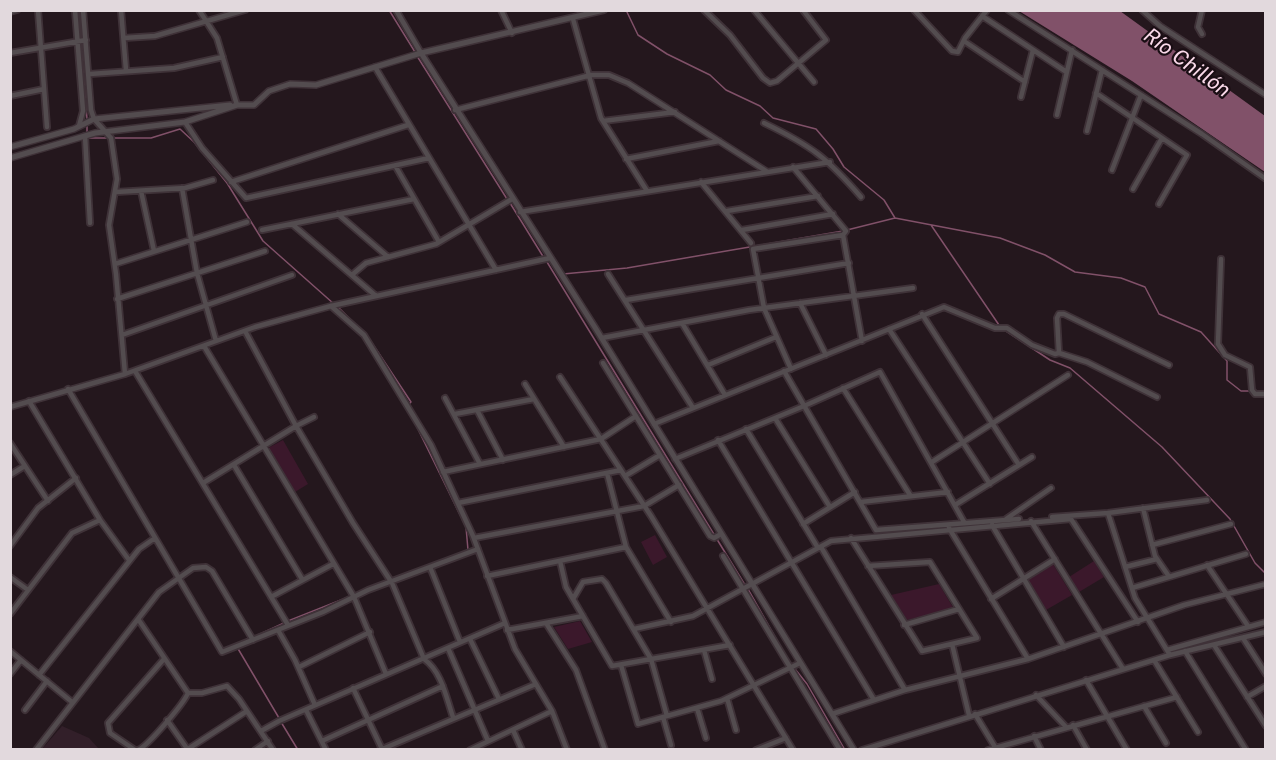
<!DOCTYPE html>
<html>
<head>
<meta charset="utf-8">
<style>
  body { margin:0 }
  #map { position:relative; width:1276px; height:760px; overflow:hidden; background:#24171d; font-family:"Public Sans",sans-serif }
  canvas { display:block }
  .frame { position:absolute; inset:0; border:12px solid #e2d9dd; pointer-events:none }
</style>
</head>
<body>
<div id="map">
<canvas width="1276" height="760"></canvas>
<div class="frame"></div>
</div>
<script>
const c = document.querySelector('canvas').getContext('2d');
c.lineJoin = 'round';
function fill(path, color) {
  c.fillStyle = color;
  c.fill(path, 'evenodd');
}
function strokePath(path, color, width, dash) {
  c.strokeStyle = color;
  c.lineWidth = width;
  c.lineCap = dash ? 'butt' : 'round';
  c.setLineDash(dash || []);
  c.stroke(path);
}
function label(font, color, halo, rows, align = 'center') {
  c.font = font + ' "Public Sans",sans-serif';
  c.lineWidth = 4.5;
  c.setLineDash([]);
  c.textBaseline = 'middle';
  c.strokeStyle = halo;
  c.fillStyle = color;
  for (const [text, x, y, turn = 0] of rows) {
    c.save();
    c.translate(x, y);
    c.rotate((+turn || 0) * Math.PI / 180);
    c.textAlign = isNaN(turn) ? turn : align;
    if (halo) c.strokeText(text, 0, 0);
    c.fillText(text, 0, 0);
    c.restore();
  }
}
const built = new Path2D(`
  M62,726l27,12 10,11h-57z`);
const green = new Path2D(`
  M283,440l25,44 -13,8 -27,-44z
  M655,535l12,22 -14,8 -12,-23z
  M1094,561l10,16 -25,15 -10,-15z
  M1053,564l19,31 -26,15 -18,-30z
  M939,584l15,25 -47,11 -16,-25z
  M580,621l12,21 -24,7 -14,-22z`);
const water = new Path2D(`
  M1019,11h101l145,105v56l-133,-91z`);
const stream = new Path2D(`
  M78,10l2,28
  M389,10l26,42
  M626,10l12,25 29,19 43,21 16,15 34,16 13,12 43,11 17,20 11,18 40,33 11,18
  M81,43l6,76
  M417,56l90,143
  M87,124v10
  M88,138h63l29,-9 14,13 33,41 36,58 71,63
  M510,203l34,55
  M931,225l68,100
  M847,230l48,-12 105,20 45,17 30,17 46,6 24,9 14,27 42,18 26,29v19l14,11h9
  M547,262l198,323
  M563,274l64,-6 216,-37
  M338,307l30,30 43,65 -3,3
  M1003,329l47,31 20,8 92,79 68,72 25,44 11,11
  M413,419l53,108 2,23 -23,9
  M748,589l39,69
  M288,621l63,-25
  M245,641l39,-18
  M237,647l42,71
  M795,669l12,15 38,66
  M281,722l17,28`);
const minor = new Path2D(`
  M38,10l9,117
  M75,10l8,101 -4,15
  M83,10l8,100 3,9 17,19 6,41 -8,46 7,49 9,100
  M121,10l5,60
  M199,10l18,28 20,67
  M396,10l25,43
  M501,10l11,23
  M704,10l26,25 33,43 7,5 7,-2 49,-41 -23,-30
  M754,10l60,72
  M914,10l38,41 6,1 7,-14 22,-28
  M1008,10l194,124 64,45
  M1142,10l18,16 106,69
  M10,12l7,-2
  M982,16l83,55
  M573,19l28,99 46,73
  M1202,34l-4,-7 4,-17
  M124,38l31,-2 90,-26
  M964,41l61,41
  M10,53l76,-13
  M375,67l121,203
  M90,74l84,-6 49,-11
  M1096,93l91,62 -28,49
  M10,96l34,-7
  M1021,97l12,-47
  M455,110l136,-35h18l19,8 138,88
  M1057,115l15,-65
  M603,121l72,-9
  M185,122l17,26 44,50 183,-40
  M764,123c48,23 63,35 97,74
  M1087,131l15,-61
  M85,136l5,87
  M626,159l93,-18
  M396,167l43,75
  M793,167l53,64 -3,4 19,106
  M1112,170l29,-75
  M231,182l177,-57
  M701,182l50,61
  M182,188l15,85 19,68
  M1133,189l29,-51
  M141,191l13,60
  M116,192l69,-4 28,-8
  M727,211l91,-15
  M520,212l310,-50
  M338,214l50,43
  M292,224l84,72
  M262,230l152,-31
  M742,230l91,-16
  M1221,259l-3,85 7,11 25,12 2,23 3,4h11
  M115,264l132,-42
  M353,274l13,-11 70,-19 76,-45
  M608,274l85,134
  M117,299l148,-48
  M626,300l223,-37
  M800,303l26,52
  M331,306l33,29 67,110 42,91 42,113 37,62 15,39
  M922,314l97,151
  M682,323l43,72
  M889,329l101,155
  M245,331l51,95 57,97 39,60 32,76c18,13 22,38 29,58
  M122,335l170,-60
  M602,338l147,-28 164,-22
  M204,346l150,251 32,77
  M1059,353l28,9 70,35
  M603,363l107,173 4,2 7,-4
  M708,365l68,-28
  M791,369l-27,-61 -11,-59 90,-14
  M135,371l153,254
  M784,371l92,159 143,-11
  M560,377l91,139 142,234
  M525,384l39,63
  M843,388l67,107
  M68,389l154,263 101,-40 45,-22 110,-41
  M445,398l35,66
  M29,401l71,119 29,40
  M10,407l115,-33 130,-47 76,-21 219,-48
  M477,410l26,50
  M455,414l79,-15
  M775,418l55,89
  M654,424l290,-117 51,21h12l25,17 23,9 4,-1 -2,-35 2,-4h5l105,51
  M746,429l72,119
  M718,440l156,260
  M10,443l38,58
  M675,459l129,-53 76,-34 84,150
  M932,462l136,-87
  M234,465l68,114
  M443,472l158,-33 35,-23
  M607,473l19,74 45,75
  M10,475l13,-8
  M625,476l35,-21
  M203,483l93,-57 18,-9
  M861,502l87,-10
  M458,503l163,-33
  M955,505l77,-48
  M1143,508l12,48 13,19
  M1108,513l27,85 35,57
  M1052,517l56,-4 99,-13
  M1006,519l45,-31
  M1031,521l92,148
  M803,524l52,-32
  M992,525l72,122
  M949,528l79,131
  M474,538l170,-32 35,-21
  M851,538l71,113 55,-13 -47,-76 -62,4
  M1152,545l79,-21
  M10,546l28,-38 38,-30
  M821,547l84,143
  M723,556l117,194
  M560,561l6,26 46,79 118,-21
  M1207,565l41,61
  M430,567l30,75
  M1125,567l32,-8
  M487,576l139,-29
  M10,577l18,13
  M1132,588l114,-34
  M271,597l62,-33
  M573,599l10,-17 19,-3 4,4 45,76 16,57
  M991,599l64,-40
  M10,614l62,-81 28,-13
  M138,619l50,74h14l25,-7 12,13 34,51
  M546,623l30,47 29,80
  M904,625l55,-16
  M634,629l59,-13 138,-75 240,-22 67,103
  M278,630l17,30 20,45
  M507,630l76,-14
  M1243,638l23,36
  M470,639l29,60
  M952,644l17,71
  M1214,645l52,81
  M448,648l40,93
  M704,650l8,29
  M1167,650l99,-28
  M10,651l62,51
  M1185,651l61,99
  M1154,660l44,72
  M621,665l17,59 83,-23 79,-38
  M299,667l71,-35
  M10,674l11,-14
  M39,675l100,-126 16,-11
  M1086,680l41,70
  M353,688l29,61
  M1036,695l30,32
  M1247,697l19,-11
  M727,698l9,32
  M1144,706l22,37
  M697,708l9,30
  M25,710l22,-29
  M306,710l20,40
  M832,714l73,-24 123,-31 156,-54 82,-21
  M975,714l20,33
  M663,717l8,28
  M167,720l21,30
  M1073,725l14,25
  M513,730l9,20
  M261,731l18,-10 226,-98
  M1034,736l7,14
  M322,741l121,-55
  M188,749l59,-38
  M36,750l123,-158 34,-24 13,-1 6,4 41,69
  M135,750l-25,-17 -2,-10 56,-64
  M138,750c10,-4 46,-47 50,-57
  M255,750l13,-9
  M380,750l156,-66
  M470,750l82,-39
  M756,750l30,-12
  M862,750l308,-95 96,-23
  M988,750l189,-53`);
const tertiary = new Path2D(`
  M421,53l175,276 258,421
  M10,147l64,-18 20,-10 136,-14
  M10,158l85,-25 90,-11 52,-17h17l15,-14 21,-7 26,1 105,-32 183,-43`);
const waterNames = [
  ["Río Chillón",1187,63,36]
];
fill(built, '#321f29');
fill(green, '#3b182b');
fill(water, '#815169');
strokePath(stream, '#815169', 1.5);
strokePath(minor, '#3f3238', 8);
strokePath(tertiary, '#3f3238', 8);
strokePath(minor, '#534c4f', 4.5);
strokePath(tertiary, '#534c4f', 5);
label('italic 21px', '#fad9e9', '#1a0e14', waterNames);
</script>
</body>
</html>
